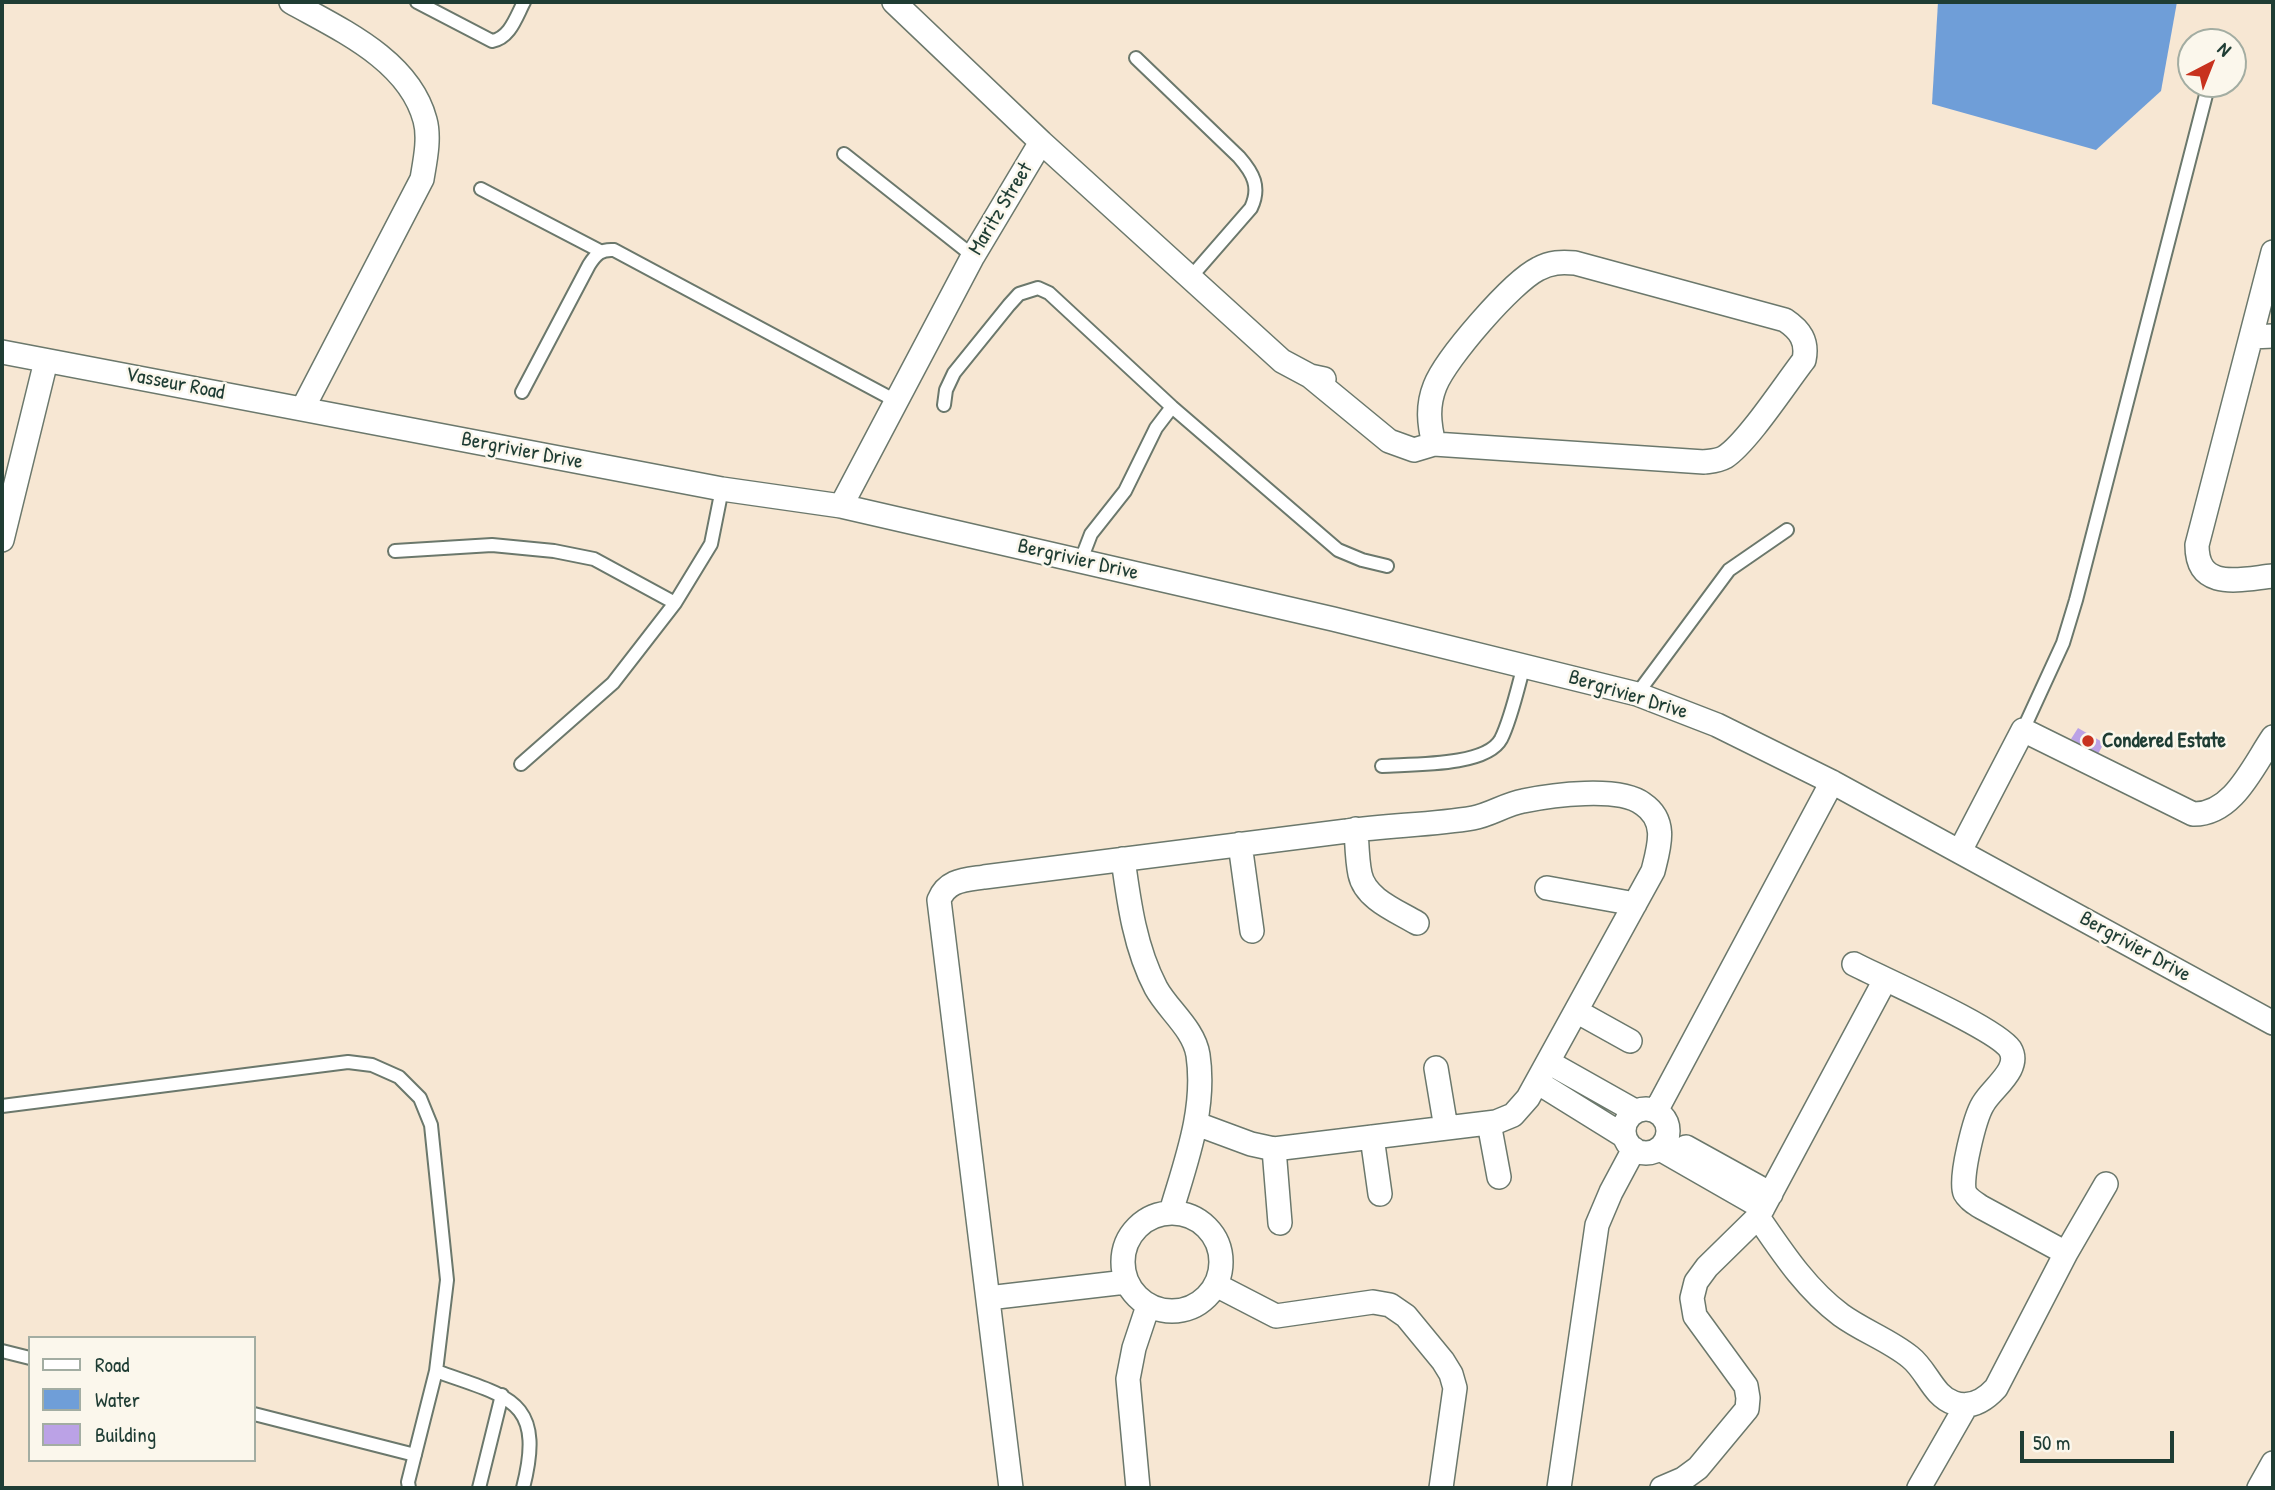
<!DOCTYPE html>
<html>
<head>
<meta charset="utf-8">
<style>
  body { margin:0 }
  #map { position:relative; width:2275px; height:1490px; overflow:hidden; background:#f7e7d3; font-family:"Patrick Hand",sans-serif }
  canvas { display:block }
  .frame { position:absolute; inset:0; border:4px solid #1f3d34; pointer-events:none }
  .legend { position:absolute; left:28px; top:1336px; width:228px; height:126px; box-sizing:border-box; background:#fbf7ec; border:2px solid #a3ada2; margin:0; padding:9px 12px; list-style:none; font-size:21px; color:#1f3d34 }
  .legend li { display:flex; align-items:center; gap:14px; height:35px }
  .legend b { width:35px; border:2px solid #a3ada2 }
  .north { position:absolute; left:2177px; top:28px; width:70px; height:70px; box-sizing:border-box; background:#fbf7ec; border:2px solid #a3ada2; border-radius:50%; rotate:42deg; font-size:19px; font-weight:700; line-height:28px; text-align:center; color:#1f3d34 }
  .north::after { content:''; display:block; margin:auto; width:24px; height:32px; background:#c8321e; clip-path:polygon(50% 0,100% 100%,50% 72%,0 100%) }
  .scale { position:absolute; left:2020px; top:1431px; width:154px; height:32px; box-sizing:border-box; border:4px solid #1f3d34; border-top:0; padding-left:9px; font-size:21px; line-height:24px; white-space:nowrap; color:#1f3d34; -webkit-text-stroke:5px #fbf7ec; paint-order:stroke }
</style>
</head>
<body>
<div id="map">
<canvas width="2275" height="1490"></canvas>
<div class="frame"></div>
<ul class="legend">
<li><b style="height:9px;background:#fff"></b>Road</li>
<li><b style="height:19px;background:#6f9ed8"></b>Water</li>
<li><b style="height:19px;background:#bba2e6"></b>Building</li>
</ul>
<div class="north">N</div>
<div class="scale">50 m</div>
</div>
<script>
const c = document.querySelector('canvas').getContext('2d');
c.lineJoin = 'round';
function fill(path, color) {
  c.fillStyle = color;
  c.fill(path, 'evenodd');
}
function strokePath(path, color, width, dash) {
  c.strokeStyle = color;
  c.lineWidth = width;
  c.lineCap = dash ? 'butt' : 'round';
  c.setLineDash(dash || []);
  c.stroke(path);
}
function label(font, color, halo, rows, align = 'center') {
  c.font = font + ' "Patrick Hand",sans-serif';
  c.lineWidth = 5;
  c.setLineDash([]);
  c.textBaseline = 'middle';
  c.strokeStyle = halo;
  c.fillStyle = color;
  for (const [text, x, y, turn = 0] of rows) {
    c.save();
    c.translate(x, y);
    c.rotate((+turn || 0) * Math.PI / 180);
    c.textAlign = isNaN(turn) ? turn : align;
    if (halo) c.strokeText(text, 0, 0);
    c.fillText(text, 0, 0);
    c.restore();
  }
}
const water = new Path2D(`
  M1938,2h239l-16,89 -65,59 -164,-46z`);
const building = new Path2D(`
  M2078,728l26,15 -6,11 -27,-15z`);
const service = new Path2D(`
  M417,2l75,39c18,-3 24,-24 32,-39
  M1136,58l103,99c14,16 22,30 12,51l-61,70
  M844,154l129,102
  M481,189l119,62
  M522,392l67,-127c7,-11 12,-16 25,-15l282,151
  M944,405l2,-15 8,-17 55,-68 10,-11 19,-6 11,5 123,114 166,143 24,10 25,6
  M395,551l97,-6 62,6 40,8 81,44
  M1081,560l10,-26 34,-43 31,-63 16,-21
  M1637,694l92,-124 58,-40
  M2023,730l40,-87 13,-43 131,-509
  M521,764l92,-81 62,-80 36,-59 11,-55
  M1382,766c28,-2 104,1 119,-27 10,-20 17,-52 23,-74
  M2,1106l346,-44 24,3 27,12 21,21 11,27 16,155 -11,91 -28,111 1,6
  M2,1351l28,7
  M436,1371c71,26 110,27 87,117
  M254,1414l161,41
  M479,1488l23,-93`);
const minor = new Path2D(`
  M291,2c50,28 118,58 134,118 5,18 0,41 -3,59l-119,229
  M894,2l147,140
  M2273,252l-76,293c0,47 44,34 76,31
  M2251,337l22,-1
  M2,352l720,137 119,17 492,113 304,75 80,31 115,57 441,241
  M1310,376l79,65 25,9 20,-6 270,18c7,-1 14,-1 21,-5 22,-14 61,-74 79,-97 4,-19 -4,-30 -19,-40l-210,-57c-14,-1 -24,-1 -37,6 -26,13 -92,89 -103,117 -8,20 -6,38 -1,58
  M841,506l132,-250 68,-114 241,219 28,15 14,3
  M2,540l44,-179
  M1356,829c1,15 1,31 4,45 5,25 37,37 57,49
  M1240,844l12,87
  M1960,851l63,-121 170,84c40,1 60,-48 80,-77
  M1123,859c6,44 12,89 33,129 12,22 38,41 42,67 8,54 -12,106 -27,157
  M1547,888l88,16
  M1854,964c29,15 142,64 156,85 12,20 -18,39 -27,55 -8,13 -24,75 -18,89 3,6 10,10 16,14l85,46
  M1576,1011l54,30
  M1548,1062l87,49
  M1436,1068l10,60
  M1537,1082l87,54
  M1624 1131a22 22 0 1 1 44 0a22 22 0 1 1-44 0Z
  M1656,1111l176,-329
  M1489,1123l10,54
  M1372,1137l8,57
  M1686,1147l85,47
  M1274,1149l6,74
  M1660,1149l103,59
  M1123 1262a49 49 0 1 1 98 0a49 49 0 1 1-98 0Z
  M1758,1217c24,35 48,72 83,98 22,16 48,25 69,42 17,13 23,39 44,46 17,6 31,-3 42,-15l70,-135 40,-69
  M1216,1285l60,31 97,-14 17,3 16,11 37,45 8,13 4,14 -14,100
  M988,1298l138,-16
  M1011,1488l-72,-588c8,-20 25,-20 45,-23 121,-16 242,-31 363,-46 42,-6 85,-6 126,-13 17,-3 33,-14 50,-17 29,-6 96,-15 120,3 25,17 16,43 10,67l-125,227 -15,17 -17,7 -222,27 -23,-5 -54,-20
  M1138,1488l-10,-109 6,-31 14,-42
  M1559,1488l38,-263 14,-33 23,-43
  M1662,1488l21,-9 15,-11 49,-59 1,-11 -2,-12 -51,-70 -3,-18 4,-16 11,-15 51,-50 127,-237
  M1919,1488l47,-82
  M2259,1488l14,-25`);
const markers = [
  [2088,741,7,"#c8321e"]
];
const streetNames = [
  ["Maritz Street",1001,209,-59],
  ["Vasseur Road",175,384,11],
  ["Bergrivier Drive",522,451,11],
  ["Bergrivier Drive",1078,560,13],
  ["Bergrivier Drive",1628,695,17],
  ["Bergrivier Drive",2135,947,29]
];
const poiNames = [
  ["Condered Estate",2102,741]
];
fill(water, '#6f9ed8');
fill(building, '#bba2e6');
strokePath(service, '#6b786c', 16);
strokePath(minor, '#6b786c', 26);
strokePath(service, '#fff', 12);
strokePath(minor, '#fff', 23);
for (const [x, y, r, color] of markers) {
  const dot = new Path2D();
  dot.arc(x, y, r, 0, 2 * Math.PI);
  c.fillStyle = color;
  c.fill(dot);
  strokePath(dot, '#fbf7ec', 2.5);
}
label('21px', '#1f3d34', '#fbf7ec', streetNames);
label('bold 21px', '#1f3d34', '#fbf7ec', poiNames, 'left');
</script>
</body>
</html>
